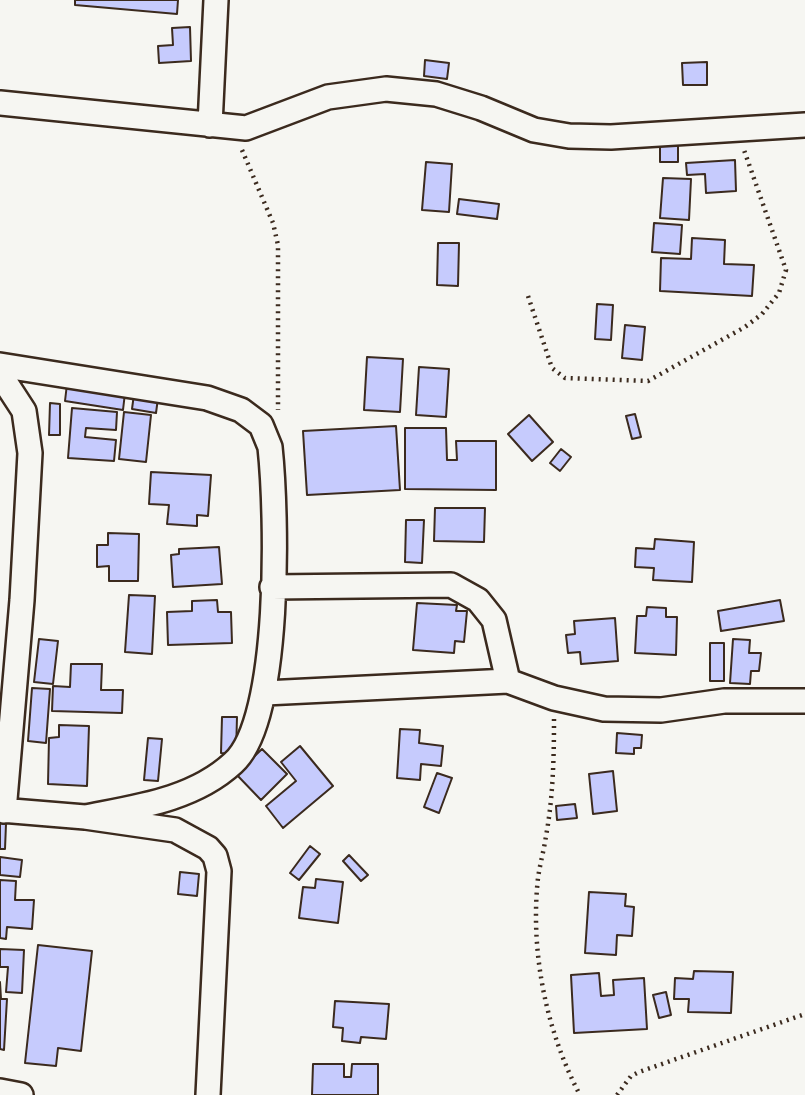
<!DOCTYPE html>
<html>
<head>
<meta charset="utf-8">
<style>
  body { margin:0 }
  canvas { display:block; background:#f6f6f2 }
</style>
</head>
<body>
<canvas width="805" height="1095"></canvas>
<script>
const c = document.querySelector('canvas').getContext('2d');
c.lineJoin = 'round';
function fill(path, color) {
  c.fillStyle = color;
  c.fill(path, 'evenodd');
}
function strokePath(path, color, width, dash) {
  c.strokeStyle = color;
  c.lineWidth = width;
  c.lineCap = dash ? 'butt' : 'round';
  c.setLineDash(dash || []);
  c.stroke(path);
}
const building = new Path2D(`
  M75,0h103l-1,14 -102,-9z
  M190,27l1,34 -32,2 -1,-17 15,-1 -1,-17z
  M425,60l24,3 -2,16 -23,-3z
  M707,62v23h-24l-1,-22z
  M678,145v17h-18v-16z
  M735,160l1,31 -30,2 -1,-19 -18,1 -1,-12z
  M426,162l26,2 -3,48 -27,-2z
  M663,178l28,1 -2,41 -29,-2z
  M459,199l40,5 -2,15 -40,-5z
  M654,223l28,2 -2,29 -28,-2z
  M692,238l33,2 -1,24 30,1 -2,31 -92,-5 1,-33 30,1z
  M438,243h21l-1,43 -21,-1z
  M597,304l16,1 -2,35 -16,-1z
  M625,325l20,2 -3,33 -20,-2z
  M367,357l36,2 -3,53 -36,-2z
  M419,367l30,2 -3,48 -30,-2z
  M67,384l58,9 -2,17 -58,-9z
  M134,394l24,4 -2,15 -24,-4z
  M50,403l10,1v31h-11z
  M72,408l45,4 -1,18 -30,-2 -1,9 31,3 -2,21 -46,-3z
  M124,412l27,3 -5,47 -27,-3z
  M635,414l6,23 -9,2 -6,-23z
  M529,415l24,27 -21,19 -24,-27z
  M396,426l4,64 -93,5 -4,-64z
  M405,428h41l1,32h10l-1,-19h40v49l-91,-1z
  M561,449l10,8 -11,14 -10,-8z
  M151,472l60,3 -3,41 -11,-1v11l-30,-2 2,-19 -20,-1z
  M435,508h50l-1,34 -50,-1z
  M406,520h18l-2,43 -17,-1z
  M108,533l31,1 -1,47h-29v-15l-12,1v-22h11z
  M655,539l39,3 -2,40 -39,-2 1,-12 -19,-1 1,-19 18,1z
  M219,547l3,37 -49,3 -2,-32 8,-1v-5z
  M129,595l26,1 -3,58 -27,-2z
  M217,600l1,12h13l1,31 -64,2 -1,-33 25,-1v-10z
  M780,600l4,21 -63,10 -3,-20z
  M417,603l40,2 -1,6h11l-3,31 -9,-1 -1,12 -41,-3z
  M647,607l19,1v9h11l-1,38 -41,-2 2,-37h9z
  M615,618l3,43 -37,3 -1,-12 -12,1 -2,-18 9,-1 -1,-13z
  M39,639l19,2 -5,43 -19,-2z
  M733,639l17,1 -1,13h12l-2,18h-8l-1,13 -20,-1z
  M710,643h14v38h-14z
  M71,664h31l-1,26h22l-1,23 -70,-2 1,-25 17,1z
  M32,688l18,1 -4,54 -18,-2z
  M222,717h15l-1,37 -15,-1z
  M59,725l30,1 -2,60 -39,-2 1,-46 10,-1z
  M400,729l20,1 -1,13 24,3 -2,20 -20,-2 -1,16 -23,-2z
  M617,733l25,2 -1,13h-7v6l-18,-1z
  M148,738l14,1 -4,42 -14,-1z
  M300,746l33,40 -50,42 -17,-22 30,-25 -15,-19z
  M262,749l25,25 -26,26 -25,-26z
  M613,771l4,40 -24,3 -4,-40z
  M437,773l15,5 -13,35 -15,-6z
  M575,804l2,14 -20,2 -1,-14z
  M0,823l6,1 -1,25h-5z
  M310,846l10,8 -21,26 -9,-7z
  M349,855l19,20 -7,6 -18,-20z
  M0,857l22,3 -2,17 -20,-2z
  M180,872l19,2 -2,22 -19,-2z
  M316,879l27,3 -5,41 -39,-5 4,-31 12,1z
  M0,880l16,1 -1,19h19l-2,29 -25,-2 -1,12 -6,-1z
  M589,892l37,2 -1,12 9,1 -2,29 -15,-1 -1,20 -31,-2z
  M38,945l54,6 -11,100 -23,-3 -2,18 -31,-3z
  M0,949l24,1 -2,43 -16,-1 2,-25h-8z
  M694,971l39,1 -2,41 -43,-1 1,-13h-15l1,-21 18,1z
  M599,973l2,23 13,-1 -1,-15 31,-2 3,51 -73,4 -3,-58z
  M0,982l1,17h6l-3,51 -4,-1z
  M666,992l5,23 -12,3 -6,-23z
  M335,1001l54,3 -3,35 -25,-2 -1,6 -18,-2 1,-13 -10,-1z
  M313,1064h31v13h7l1,-13h26v31h-66z`);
const path = new Path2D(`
  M242,150l31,73 5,22v165
  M528,296l24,72 13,10 83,3 97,-54 17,-13 17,-21 7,-23 -42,-120
  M554,719c0,39 -1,79 -8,117 -2,14 -6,28 -8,42 -8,73 8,153 42,217
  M617,1095l14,-19 8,-4 166,-58`);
const minor = new Path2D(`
  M0,103l246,25 82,-31 58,-8 50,5 45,14 53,22 35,6 42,1 194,-12
  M210,125l6,-125
  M0,365l207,33 34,12 20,15 9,22c7,65 12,273 -37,316 -40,37 -97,44 -148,54
  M0,374l24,37 6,42 -8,147 -18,211
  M272,587l179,-2 27,15 16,20 14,61 46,17 50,11 57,1 63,-9h81
  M265,693l243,-12
  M0,810l85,7 90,13 33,18 7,8 4,15 -11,224
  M0,1091l21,4`);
fill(building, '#c6cbfd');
strokePath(building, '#3b2a1e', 2);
strokePath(minor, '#3b2a1e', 28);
strokePath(path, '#3b2a1e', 4.5, [2, 5]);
strokePath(minor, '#f6f6f2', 23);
</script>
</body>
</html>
